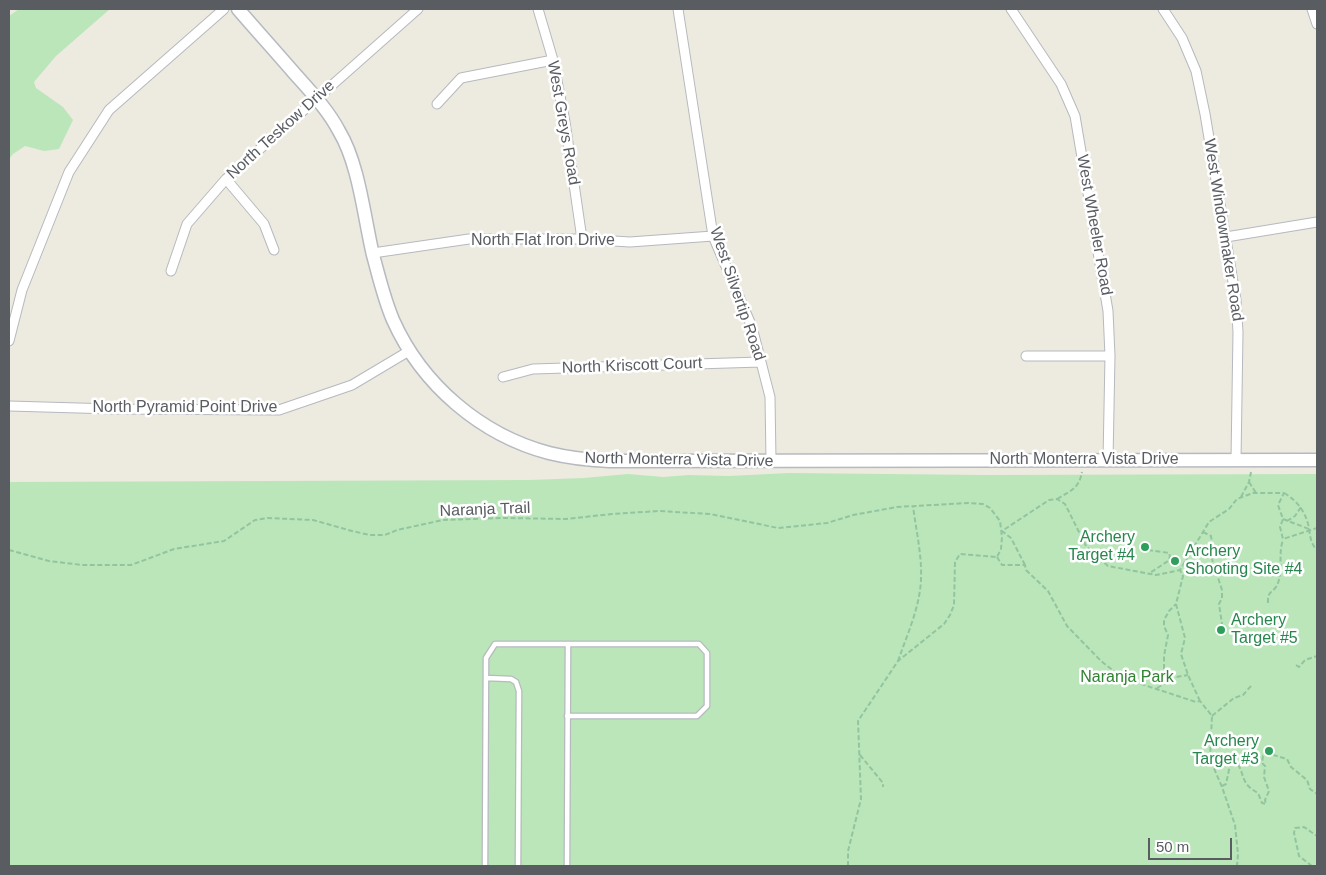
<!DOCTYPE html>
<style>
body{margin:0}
#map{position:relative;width:1326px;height:875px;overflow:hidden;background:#edeae0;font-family:Arial,sans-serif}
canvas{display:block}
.frame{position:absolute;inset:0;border:10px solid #595d62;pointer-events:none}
.scale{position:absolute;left:1148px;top:838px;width:84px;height:22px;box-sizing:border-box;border:2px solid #595d62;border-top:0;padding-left:6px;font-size:15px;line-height:18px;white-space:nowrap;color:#595d62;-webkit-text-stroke:4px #fff;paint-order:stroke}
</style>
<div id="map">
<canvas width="1326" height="875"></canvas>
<div class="frame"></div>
<div class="scale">50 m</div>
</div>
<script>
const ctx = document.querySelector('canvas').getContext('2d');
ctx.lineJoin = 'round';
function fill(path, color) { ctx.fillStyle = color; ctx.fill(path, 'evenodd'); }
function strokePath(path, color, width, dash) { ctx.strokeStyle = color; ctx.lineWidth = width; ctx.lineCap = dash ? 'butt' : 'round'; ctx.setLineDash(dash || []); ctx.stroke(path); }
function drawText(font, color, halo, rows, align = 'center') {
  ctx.font = font + ' Arial,sans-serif'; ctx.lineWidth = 5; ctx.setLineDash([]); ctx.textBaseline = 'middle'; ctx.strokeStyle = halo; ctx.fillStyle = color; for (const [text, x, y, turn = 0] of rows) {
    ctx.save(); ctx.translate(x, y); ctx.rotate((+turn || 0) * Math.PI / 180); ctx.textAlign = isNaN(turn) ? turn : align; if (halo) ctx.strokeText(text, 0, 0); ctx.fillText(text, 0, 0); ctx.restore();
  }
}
const green = new Path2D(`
 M19 9H110L56 56 34 82 36 88 63 107 73 120 59 149 44 151 25 146 13 154 9 159V16Z
 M789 473 984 475 1317 474V866H9V482L530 480 584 478 628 474 663 477 689 475 729 476Z`);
const path = new Path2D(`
 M1249 482 1256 493
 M1284 493C1298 501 1306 513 1309 528 1310 537 1311 544 1317 550
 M1241 497 1249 482 1251 472
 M1057 499C1070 491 1079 489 1082 472
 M1283 519 1309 529
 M1287 521 1295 516 1301 507
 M1203 532 1211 536 1212 542V559L1222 590V598L1219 604 1222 624
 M9 550 49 561 82 565H131L174 549 224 541 255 520 268 518 313 520 352 531 370 535H385L397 530 443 520 503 518 566 519 612 514 659 511 710 514 778 528 827 523 853 515 897 507 968 503 983 504 990 508 1000 521 1002 537 1001 549 997 557
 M1148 550 1169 553 1170 557 1168 561 1150 573
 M997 557 1002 565H1025L1026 570 1048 591 1067 626 1101 661 1115 672 1138 683 1196 702 1200 701 1212 716 1210 759 1222 787 1235 825 1238 854 1237 866
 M1025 565 1011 538 1002 531 1049 500 1057 499 1065 504 1086 546 1108 566 1156 575 1180 570
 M1268 603C1267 589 1275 593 1278 583 1283 569 1278 554 1283 540
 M898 661C907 635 920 607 921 579 922 555 916 530 913 506
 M1296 665 1299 667 1305 660 1317 656
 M1164 684V656L1168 635 1164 626V620L1169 611 1176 604
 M1157 688 1176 677 1188 675
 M1200 701 1188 675 1181 654 1185 638 1176 604 1183 576 1180 570 1209 522 1229 509 1237 499 1253 493H1284L1278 505 1283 519 1280 527 1283 539 1317 528
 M1212 716 1234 698 1243 695 1251 686
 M860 755 883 783V787
 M1222 786 1226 784 1230 765 1232 760H1235C1246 774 1239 783 1258 793L1262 803 1266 804 1265 800 1269 791 1264 777 1265 766 1262 763 1263 756 1270 754 1287 759 1291 767 1307 780 1310 789 1317 794
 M848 866V851L861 799 858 721 898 661 944 624 950 615 954 605 955 562 960 554 997 557
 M1312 866 1299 856 1294 833 1295 828 1304 827 1317 836`);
const lane = new Path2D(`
 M486 678 511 679 516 682 519 691 518 866
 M485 866 486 658 495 644H699L707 653V706L697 716H567
 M567 866 568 644`);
const street = new Path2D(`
 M538 9 553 60 565 122 582 239
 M678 9 713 236 752 327 770 397 771 461
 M1011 9 1061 84 1075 116 1108 311 1110 356 1108 460
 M1163 9 1182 38 1196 71 1205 114 1236 300 1238 332 1236 460
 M1312 9 1317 24
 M437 104 461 78 553 60
 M226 179 264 224 274 250
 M1226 237 1317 222
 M373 253 469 239H582L630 242 713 236
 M171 271 187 224 226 179 418 9
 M9 341 22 290 69 172 109 110 224 9
 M1026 356H1110
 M503 377 533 369 761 362
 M9 406 113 409 279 410 352 385 409 351`);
const secondary = new Path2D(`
 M238 9C257 31 276 52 295 74 311 92 328 110 339 131 359 164 364 217 373 255 379 277 384 299 393 320 422 385 481 435 549 453 569 458 589 460 609 461L1317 460`);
const markers = [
 [1145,547,5,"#2e9e5b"],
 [1175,561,5,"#2e9e5b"],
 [1221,630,5,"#2e9e5b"],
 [1269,751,5,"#2e9e5b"]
];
const streetNames = [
 ["West Greys Road",563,123,80],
 ["North Teskow Drive",281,130,-42],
 ["West Wheeler Road",1094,225,80],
 ["West Windowmaker Road",1223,230,81],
 ["North Flat Iron Drive",543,241],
 ["West Silvertip Road",737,294,71],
 ["North Kriscott Court",632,366,-2],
 ["North Pyramid Point Drive",185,408],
 ["North Monterra Vista Drive",679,460,1],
 ["North Monterra Vista Drive",1084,460],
 ["Naranja Trail",485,510,-2]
];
const leisureNames = [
 ["Archery",1135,538],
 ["Target #4",1135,556],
 ["Archery",1185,552,"left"],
 ["Shooting Site #4",1185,570,"left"],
 ["Archery",1231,621,"left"],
 ["Target #5",1231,639,"left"],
 ["Archery",1259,742],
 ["Target #3",1259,760]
];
const parkNames = [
 ["Naranja Park",1127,678]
];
fill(green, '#bbe6ba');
strokePath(lane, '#b6b9be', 7);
strokePath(street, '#b6b9be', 11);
strokePath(secondary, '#b6bac0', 15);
strokePath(path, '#92c59f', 2, [5, 2.5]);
strokePath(lane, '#fff', 4.5);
strokePath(street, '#fff', 9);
strokePath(secondary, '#fff', 12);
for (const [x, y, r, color] of markers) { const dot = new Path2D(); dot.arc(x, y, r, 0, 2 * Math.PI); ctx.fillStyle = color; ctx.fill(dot); strokePath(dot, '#fff', 2); }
drawText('16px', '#595d62', '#fff', streetNames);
drawText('16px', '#27864d', '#fff', leisureNames, 'right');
drawText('16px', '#2f8331', '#fff', parkNames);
</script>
